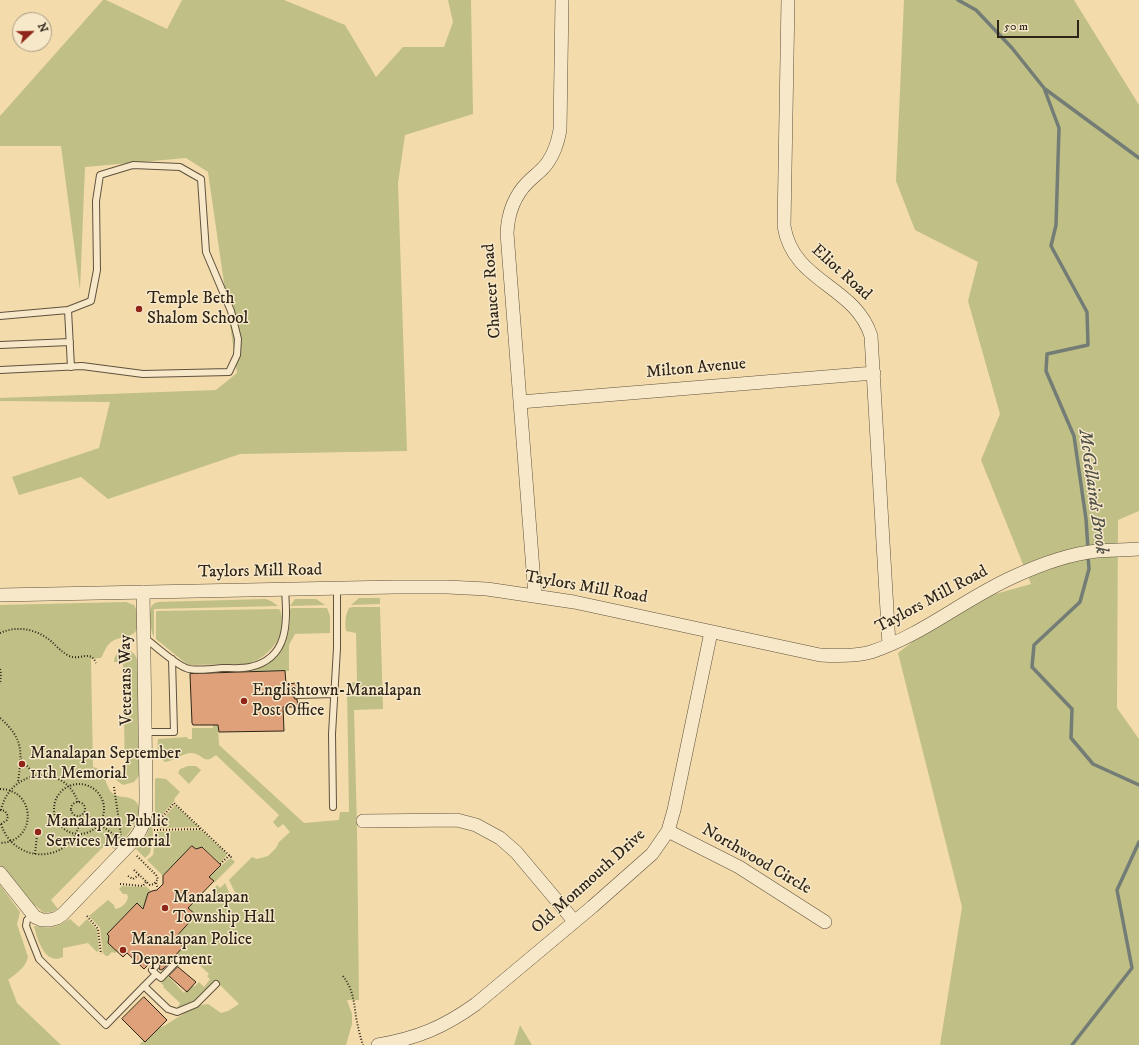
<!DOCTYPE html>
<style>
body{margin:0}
#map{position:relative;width:1139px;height:1045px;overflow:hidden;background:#f3dbac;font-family:"IM FELL DW Pica",serif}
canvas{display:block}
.north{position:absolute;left:12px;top:12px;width:40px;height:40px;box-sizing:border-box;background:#f7e8c9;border:1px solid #a79a82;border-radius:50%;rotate:68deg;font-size:11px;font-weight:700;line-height:16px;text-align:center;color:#2e2518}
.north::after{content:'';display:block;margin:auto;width:14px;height:18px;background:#8f2418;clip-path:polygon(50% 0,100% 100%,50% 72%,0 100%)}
.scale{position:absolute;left:997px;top:20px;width:82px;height:18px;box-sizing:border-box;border:2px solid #2e2518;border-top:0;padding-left:5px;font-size:12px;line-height:14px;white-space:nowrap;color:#2e2518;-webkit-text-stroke:3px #f7e8c9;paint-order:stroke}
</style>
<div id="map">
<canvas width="1139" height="1045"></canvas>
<div class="north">N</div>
<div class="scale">50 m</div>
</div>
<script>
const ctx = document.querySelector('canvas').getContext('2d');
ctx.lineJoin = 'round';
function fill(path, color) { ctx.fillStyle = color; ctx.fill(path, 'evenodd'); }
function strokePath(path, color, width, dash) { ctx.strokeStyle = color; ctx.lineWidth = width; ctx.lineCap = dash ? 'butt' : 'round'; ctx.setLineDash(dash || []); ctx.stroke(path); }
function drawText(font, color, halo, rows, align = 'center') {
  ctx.font = font + ' "IM FELL DW Pica",serif'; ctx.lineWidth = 3; ctx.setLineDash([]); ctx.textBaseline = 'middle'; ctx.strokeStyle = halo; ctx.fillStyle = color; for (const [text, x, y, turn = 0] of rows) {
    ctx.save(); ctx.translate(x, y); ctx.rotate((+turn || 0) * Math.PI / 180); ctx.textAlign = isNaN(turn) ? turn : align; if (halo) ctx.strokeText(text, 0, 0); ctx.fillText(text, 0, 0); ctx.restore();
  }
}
const green = new Path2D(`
 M103 0H106L167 29 182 0H284L345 25 376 77 403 47H444L453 22 448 0H471L473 114 405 135 398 183 407 451 240 454 108 499 81 477 19 495 12 477 99 448 110 402 0 401V398L216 390 237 373 208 172 186 158 85 167 80 290 61 146H0V116Z
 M904 0H1074L1139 105V511L1118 520 1117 708 1139 739V1045H940L962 907 898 653 963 603 1031 584 981 460 1000 414 968 301 978 262 915 230 896 181Z
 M359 598H380V604L351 605Z
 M266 599 271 601 278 606 154 609V637C150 631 149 614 151 608 152 604 155 603 158 602Z
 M295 599H316L325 605 290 606Z
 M126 602 134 605C137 610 137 615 138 621 139 640 122 634 111 642 106 646 104 653 101 658L91 659 93 767C106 770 104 784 112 793 117 798 126 796 132 799 152 809 124 840 116 848L114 849 107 843 51 900 58 909 51 912 44 913 36 906H34L0 867V605Z
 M353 607H380L383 709 354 710 357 828 359 1000H347L352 1014V1024L346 1045H139L155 1029 164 1026 191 1009 201 1005 208 1004 221 1013 228 1011 239 1004 215 980 195 1000 178 1007 180 1003 163 987 164 986 161 983 168 976 184 993 192 984 194 987 199 982 204 987 210 979 207 976 209 974 189 955 184 960 177 953 174 939 196 916 188 908 198 898 203 903 211 901C216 897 217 894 215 888L217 885 220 888 225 883 234 903 239 901 229 880 252 857 257 859 268 856 276 848 279 842 290 832 283 824 278 828 273 822 279 815 216 755C203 766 204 753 190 753 181 754 174 761 165 762L157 755 158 739 187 737 188 739H192V728H213V725H218L219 745 304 823 339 820 340 812H349L347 685 348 683 357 682 356 633 346 631C345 623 345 616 349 608Z
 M292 608H327L330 616V633L295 634 289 645V671L250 672C282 659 291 643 290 609Z
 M278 609 280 610C289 634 271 655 249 664L188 665 156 639V612L157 611Z
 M125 650C133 651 136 654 138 663L139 774 138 777 134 782 123 785 116 780V773H125L123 662H114C114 655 118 652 125 650Z
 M188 766H196L201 770 189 784 178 773 180 769Z
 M157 778 166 779 180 792 174 799 175 800 155 823V779Z
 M175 805 199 827 159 828 157 826Z
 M152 822 153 835 150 853 145 858 136 849 146 837Z
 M201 830 226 853V856L221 862H219L203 847 199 848V852L192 846 163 876 147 860 153 855 156 833 157 832Z
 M229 859H232L235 862 215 882 209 877Z
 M0 885 20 912 17 924 28 957C26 967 17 973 9 979H8L17 1003 61 1045H0Z
 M122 886 144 887 146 886 151 891 147 895V903L142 908 137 903 107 934 113 939 108 940 109 943 117 951 115 953 112 952 108 956H106L103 953 100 928 89 916 108 900 114 905 115 909C121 908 127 904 128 897L127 894H123L119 889Z
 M70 919 79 927 87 919 97 930 99 950 97 952 88 943 63 948V957C45 966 37 939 34 926 37 926 39 927 43 927 55 929 61 924 70 919Z
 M520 1025 532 1045H514Z`);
const stream = new Path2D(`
 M958 0 976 10 1012 48 1044 88 1059 128 1056 225 1051 246 1087 312 1088 345 1047 354 1046 371 1074 436 1086 519 1088 549
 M1045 89 1139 158
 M1088 556 1089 569 1080 602 1034 645 1032 667 1072 709 1071 738 1093 764 1139 785
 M1072 1045 1132 968 1117 890 1139 842`);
const building = new Path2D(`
 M285 671 286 684 297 683V690L293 693V696L295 699H297L298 707H283L284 731 219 732 218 725H193L192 723 190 674Z
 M192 846 196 849 202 847 221 865 209 877 214 881 188 908 196 915 174 939 183 947 163 969 161 970 159 969 160 965 159 963 155 962 153 963 152 961 144 969 127 953 123 957 108 943 109 936 107 934 137 903 143 909 148 893 152 891 157 890 163 884V876Z
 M178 967 196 982 187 992 169 976Z
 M144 997 167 1020 145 1042 122 1019Z`);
const path = new Path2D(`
 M0 633C18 625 37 629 52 642 57 647 62 652 69 656 81 661 90 649 96 663
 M0 669 1 674 0 684
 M0 718C24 739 22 752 18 782
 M21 759 35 775
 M54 809a25 25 0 1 1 50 0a25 25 0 1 1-50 0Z
 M114 787 121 835
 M0 789C36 789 38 842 0 843
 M71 809a7 7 0 1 1 14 0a7 7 0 1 1-14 0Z
 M0 810 5 811 8 816 7 820 1 824
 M1 810C10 769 64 762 78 802
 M84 813 120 839
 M1 824C15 868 78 863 80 816
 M155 826 174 803 232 858
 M35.5 832a2.5 2.5 0 1 1 5 0a2.5 2.5 0 1 1-5 0Z
 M154 830 201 829
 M35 854 37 835
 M220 864 230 855
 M134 870 150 885 154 884 158 879 156 875 136 855
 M128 876 133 879 139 875
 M156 883 158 889
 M120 884 143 886 146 882
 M87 916 98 929 101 954
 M343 976C353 989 354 1002 356 1017 358 1027 360 1036 363 1045`);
const service = new Path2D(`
 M68 310 71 367
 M0 316 68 310 91 301 97 270 96 201 100 175 133 165 180 167 201 179 206 252 231 311 238 339 237 355 229 372 143 374 82 366 0 370
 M0 345 70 342
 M144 637C154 645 175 664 186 668 192 671 214 669 222 668 231 668 241 669 250 667 290 658 287 621 285 589
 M297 695 334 694
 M145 732H174L172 659
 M333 807 332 734 337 648V589
 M32 915 27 920 26 926 39 959 106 1025 144 986 168 1009 177 1012 196 1004 216 984
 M156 974 152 970 156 966
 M144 986 156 974 161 978 179 959`);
const minor = new Path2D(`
 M788 0 784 226C793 283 855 285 871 336L889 645
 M520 402 874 373
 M0 595 395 587H447L487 589 574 602 820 655C835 656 856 656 871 652 923 635 964 599 1013 577 1039 565 1068 554 1097 551 1111 550 1125 550 1139 549
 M535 596 507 233C508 213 514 196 528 182 535 175 543 170 548 162 555 152 558 141 560 130L562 0
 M363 821 457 820 476 825 500 838 516 852 574 921
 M668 831 739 867 825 922
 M0 873 35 917 42 920H50L57 918 63 914 131 843C147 826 146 813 146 791L143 592
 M378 1045C418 1038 444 1027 476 1004L592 907 652 854 668 831 674 810 711 632`);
const markers = [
 [139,309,4,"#8f2418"],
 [244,701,4,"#8f2418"],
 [22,764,4,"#8f2418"],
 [38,832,4,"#8f2418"],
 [165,908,4,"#8f2418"],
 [123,950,4,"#8f2418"]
];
const streetNames = [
 ["Eliot Road",841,273,42],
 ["Chaucer Road",493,291,-94],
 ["Milton Avenue",696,369,-5],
 ["Taylors Mill Road",260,572,-1],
 ["Taylors Mill Road",586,588,10],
 ["Taylors Mill Road",932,600,-28],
 ["Veterans Way",127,680,-91],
 ["Northwood Circle",756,860,30],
 ["Old Monmouth Drive",589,882,-42]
];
const poiNames = [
 ["Temple Beth",147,299],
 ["Shalom School",147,319],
 ["Englishtown-Manalapan",252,691],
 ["Post Office",252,711],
 ["Manalapan September",30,754],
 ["11th Memorial",30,774],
 ["Manalapan Public",46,822],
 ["Services Memorial",46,842],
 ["Manalapan",173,898],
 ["Township Hall",173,918],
 ["Manalapan Police",131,940],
 ["Department",131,960]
];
const waterNames = [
 ["McGellairds Brook",1092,492,82]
];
fill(green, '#bfbf86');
strokePath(stream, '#737d76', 3.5);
fill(building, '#dea179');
strokePath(building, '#2e2518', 1);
strokePath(service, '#5f523d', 8);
strokePath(minor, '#5f523d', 14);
strokePath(path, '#2e2518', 2, [1, 2]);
strokePath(service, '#f7e8c9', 6);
strokePath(minor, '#f7e8c9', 13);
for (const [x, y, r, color] of markers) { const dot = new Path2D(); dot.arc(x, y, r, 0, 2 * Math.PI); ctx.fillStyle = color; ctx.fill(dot); strokePath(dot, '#f7e8c9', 1.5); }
drawText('17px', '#2e2518', '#f7e8c9', streetNames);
drawText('17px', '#2e2518', '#f7e8c9', poiNames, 'left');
drawText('italic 18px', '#505147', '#f7e8c9', waterNames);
</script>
